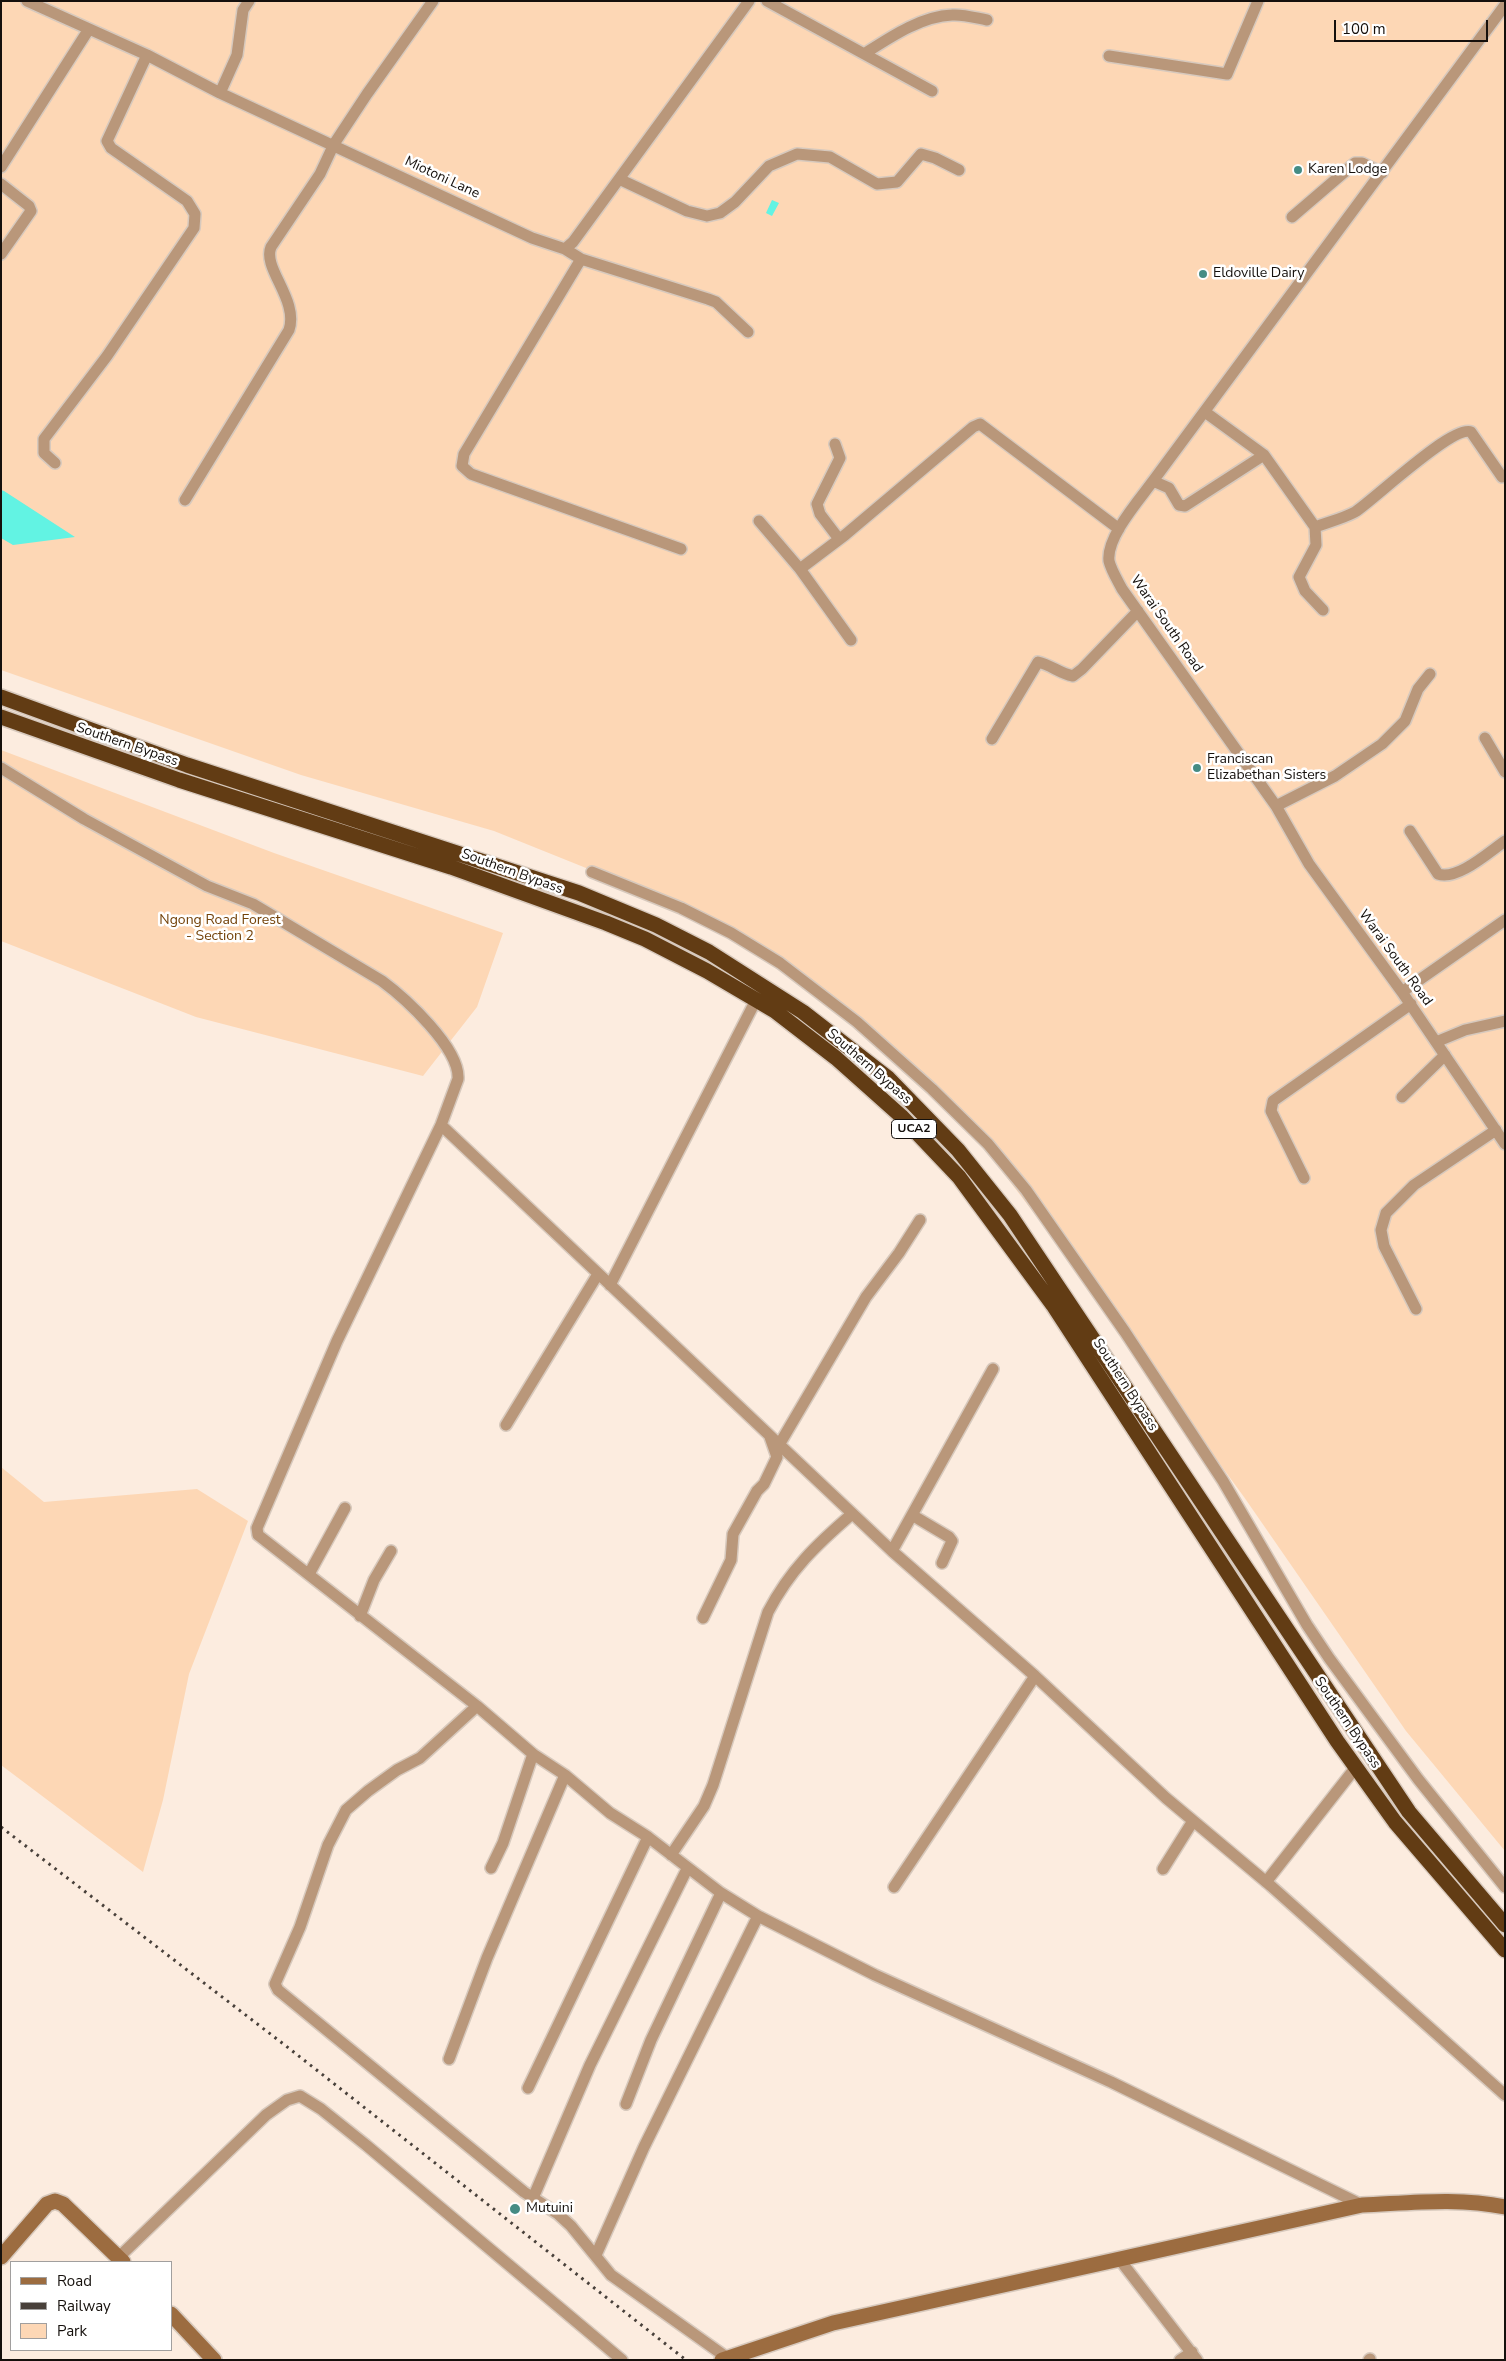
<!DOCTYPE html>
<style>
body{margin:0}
#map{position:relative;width:1506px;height:2361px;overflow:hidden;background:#fcecdf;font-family:"Nunito Sans",sans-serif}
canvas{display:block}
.frame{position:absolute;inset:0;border:2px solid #15100c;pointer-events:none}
.legend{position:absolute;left:10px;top:2261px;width:162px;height:90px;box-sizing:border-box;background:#fff;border:1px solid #a19f9e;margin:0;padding:6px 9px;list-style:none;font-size:15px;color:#15100c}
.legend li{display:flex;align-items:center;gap:10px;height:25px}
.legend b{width:25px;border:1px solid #a19f9e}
.scale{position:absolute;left:1334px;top:20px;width:154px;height:22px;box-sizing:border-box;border:2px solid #15100c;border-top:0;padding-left:6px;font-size:15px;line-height:18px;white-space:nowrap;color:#15100c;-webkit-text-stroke:4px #fff;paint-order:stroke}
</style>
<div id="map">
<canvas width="1506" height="2361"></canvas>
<div class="frame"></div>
<ul class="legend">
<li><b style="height:6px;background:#9c6c40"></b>Road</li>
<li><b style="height:6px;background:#48403a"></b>Railway</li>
<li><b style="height:14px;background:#fdd7b5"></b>Park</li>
</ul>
<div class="scale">100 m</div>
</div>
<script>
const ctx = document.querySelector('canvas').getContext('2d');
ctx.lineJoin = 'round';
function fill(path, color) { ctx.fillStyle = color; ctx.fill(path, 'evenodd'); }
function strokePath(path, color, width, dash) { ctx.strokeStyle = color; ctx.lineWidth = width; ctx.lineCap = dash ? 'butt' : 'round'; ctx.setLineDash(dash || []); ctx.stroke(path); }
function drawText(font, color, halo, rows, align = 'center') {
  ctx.font = font + ' "Nunito Sans",sans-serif'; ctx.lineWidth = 5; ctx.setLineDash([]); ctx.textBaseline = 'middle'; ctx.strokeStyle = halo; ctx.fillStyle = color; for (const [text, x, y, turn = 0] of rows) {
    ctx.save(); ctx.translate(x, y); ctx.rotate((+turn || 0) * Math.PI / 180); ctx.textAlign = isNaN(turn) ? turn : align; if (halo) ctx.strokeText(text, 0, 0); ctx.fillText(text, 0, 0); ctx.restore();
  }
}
const green = new Path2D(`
 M1 1H1505V1851L1406 1731 1244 1497 1097 1296 957 1112 862 1019 750 943 596 872 494 831 301 775 1 670Z
 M1 750 274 853 503 933 477 1007 423 1076 196 1017 1 941Z
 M1 1467 44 1502 197 1489 248 1521 189 1674 163 1800 143 1872 1 1765Z`);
const water = new Path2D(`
 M772 200 779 203 772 216 766 213Z
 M1 490 4 491 75 537 13 545 1 538Z`);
const street = new Path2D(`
 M27 1 147 55 220 93 532 238 565 249 573 242 749 1
 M767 1 932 91
 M1505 5 1153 481C1140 499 1106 537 1109 561 1111 570 1118 581 1122 589L1276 806 1309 864 1402 992 1505 1144
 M864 54C889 38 921 16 952 15 963 14 976 18 987 20
 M1109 56 1227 74 1258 1
 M220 93 237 55 243 10 249 1
 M1 167 89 29
 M619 179 687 211 707 216 720 213 735 202 769 166 797 154 830 157 877 184 897 182 921 154 935 158 959 170
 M1 184 29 206 31 211 1 254
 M1292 217 1355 163H1362L1382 173
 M565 249 581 259 708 299 716 302 748 332
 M581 259 464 454 462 466 471 474 681 549
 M1205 412 1264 455 1315 527 1316 545 1299 577 1305 591 1323 610
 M835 444 840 458 817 504 820 514 839 539
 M55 463 44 453V439L107 356 194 228 195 214 187 201 111 148 107 141 147 55
 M1153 481 1169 488 1179 505 1185 506 1264 455
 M185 500 289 330C299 300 262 268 271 247L320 174 334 144 367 94 433 1
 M759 521 800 569 851 640
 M1315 527C1328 522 1342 519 1355 512 1375 499 1453 424 1471 432L1502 477
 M800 569 845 535 973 427 980 424 1119 529
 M1485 738 1505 772
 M992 739 1038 662C1051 665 1059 673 1073 676L1082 669 1138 611
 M1 768 84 819 207 886 253 904 382 981C405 998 460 1048 458 1079L441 1125 337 1341 257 1528 258 1535 477 1706 533 1754 565 1775 610 1813 648 1837 721 1893 758 1916 875 1975 1111 2082 1362 2205
 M1276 806 1335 776 1382 744 1405 721 1418 689 1430 674
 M1410 831 1438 874C1457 881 1489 852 1505 841
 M592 872 681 908 731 933 780 963 857 1022 932 1089 988 1144 1026 1190 1125 1332 1223 1481 1307 1625 1329 1658 1418 1779 1505 1887
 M1402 992 1505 920
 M1436 1042 1465 1030 1505 1021
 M1402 1097 1445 1055
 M441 1125 892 1551 1035 1676 1166 1798 1271 1886 1505 2095
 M1304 1178 1271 1111 1273 1101 1411 1004
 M610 1285 756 1000
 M1416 1309 1384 1246 1381 1230 1386 1213 1414 1185 1496 1130
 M506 1425 598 1274
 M779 1445 866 1297 899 1253 920 1220
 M912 1515 949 1537 952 1541 942 1563
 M892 1551 993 1369
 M309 1574 345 1508
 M360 1616 374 1580 391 1551
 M703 1618 731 1560 733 1534 757 1491 764 1484 777 1457 770 1437
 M477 1706 420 1758 397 1770 368 1791 346 1810 328 1845 300 1927 275 1984 278 1990 524 2192 558 2214 571 2226 611 2275 726 2357
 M671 1855 704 1806 713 1785 768 1612C790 1570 816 1545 852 1514
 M491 1868 503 1843 533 1754
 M1163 1869 1193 1821
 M1266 1882 1356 1767
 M894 1887 1035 1676
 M449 2059 487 1958 565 1775
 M528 2088 648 1837
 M626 2104 651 2040 721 1893
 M533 2198 590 2065 687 1869
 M596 2255 644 2147 758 1916
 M118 2258 266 2115 287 2100 300 2096 321 2109 366 2145 622 2360
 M1120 2260 1197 2360
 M1180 2360 1192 2352
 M1369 2360 1370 2359`);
const secondary = new Path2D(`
 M1 2257 47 2204 55 2201 63 2204 123 2262
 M171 2314 214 2360
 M722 2360 833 2323 1362 2205C1409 2203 1458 2197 1505 2207`);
const highway = new Path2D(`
 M1 697 187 765 579 893 656 925 709 952 803 1012 888 1078 958 1150 1010 1215 1409 1812 1505 1925
 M1 717 179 780 451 867 606 923 645 939 707 971 775 1011 836 1058 901 1116 959 1177 1053 1305 1337 1741 1395 1822 1505 1950`);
const rail = new Path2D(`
 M1 1827 286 2046 686 2360`);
const markers = [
 [1298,170,5,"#468c84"],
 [1203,274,5,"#468c84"],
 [1197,768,5,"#468c84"],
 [515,2209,6,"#468c84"]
];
const shields = [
 [914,1129,45]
];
const shieldNames = [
 ["UCA2",914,1129]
];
const poiNames = [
 ["Karen Lodge",1308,170],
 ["Eldoville Dairy",1213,274],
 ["Franciscan",1207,760],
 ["Elizabethan Sisters",1207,776],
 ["Mutuini",526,2209]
];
const streetNames = [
 ["Miotoni Lane",442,178,25],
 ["Warai South Road",1166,624,55],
 ["Southern Bypass",127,745,19],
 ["Southern Bypass",512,872,20],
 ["Warai South Road",1395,958,54],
 ["Southern Bypass",869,1067,41],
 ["Southern Bypass",1125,1385,57],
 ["Southern Bypass",1347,1723,56]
];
const parkNames = [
 ["Ngong Road Forest",220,921],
 ["- Section 2",220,937]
];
fill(green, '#fdd7b5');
fill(water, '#62f3e3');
strokePath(street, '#d7c9bd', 14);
strokePath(secondary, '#d7c9bd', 18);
strokePath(highway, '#d7c9bd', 18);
strokePath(street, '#b9977a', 11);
strokePath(secondary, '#9c6c40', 15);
strokePath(highway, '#623c14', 15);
strokePath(rail, '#48403a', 3, [2.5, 5]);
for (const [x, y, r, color] of markers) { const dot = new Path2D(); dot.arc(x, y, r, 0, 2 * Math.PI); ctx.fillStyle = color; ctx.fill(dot); strokePath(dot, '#fff', 2); }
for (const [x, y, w] of shields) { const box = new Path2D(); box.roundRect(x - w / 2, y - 9.5, w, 19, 4); ctx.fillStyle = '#fff'; ctx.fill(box); strokePath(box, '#15100c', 1); }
drawText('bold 12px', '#15100c', null, shieldNames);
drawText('14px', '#15100c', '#fff', poiNames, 'left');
drawText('14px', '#15100c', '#fff', streetNames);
drawText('14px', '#734209', '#fff', parkNames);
</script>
